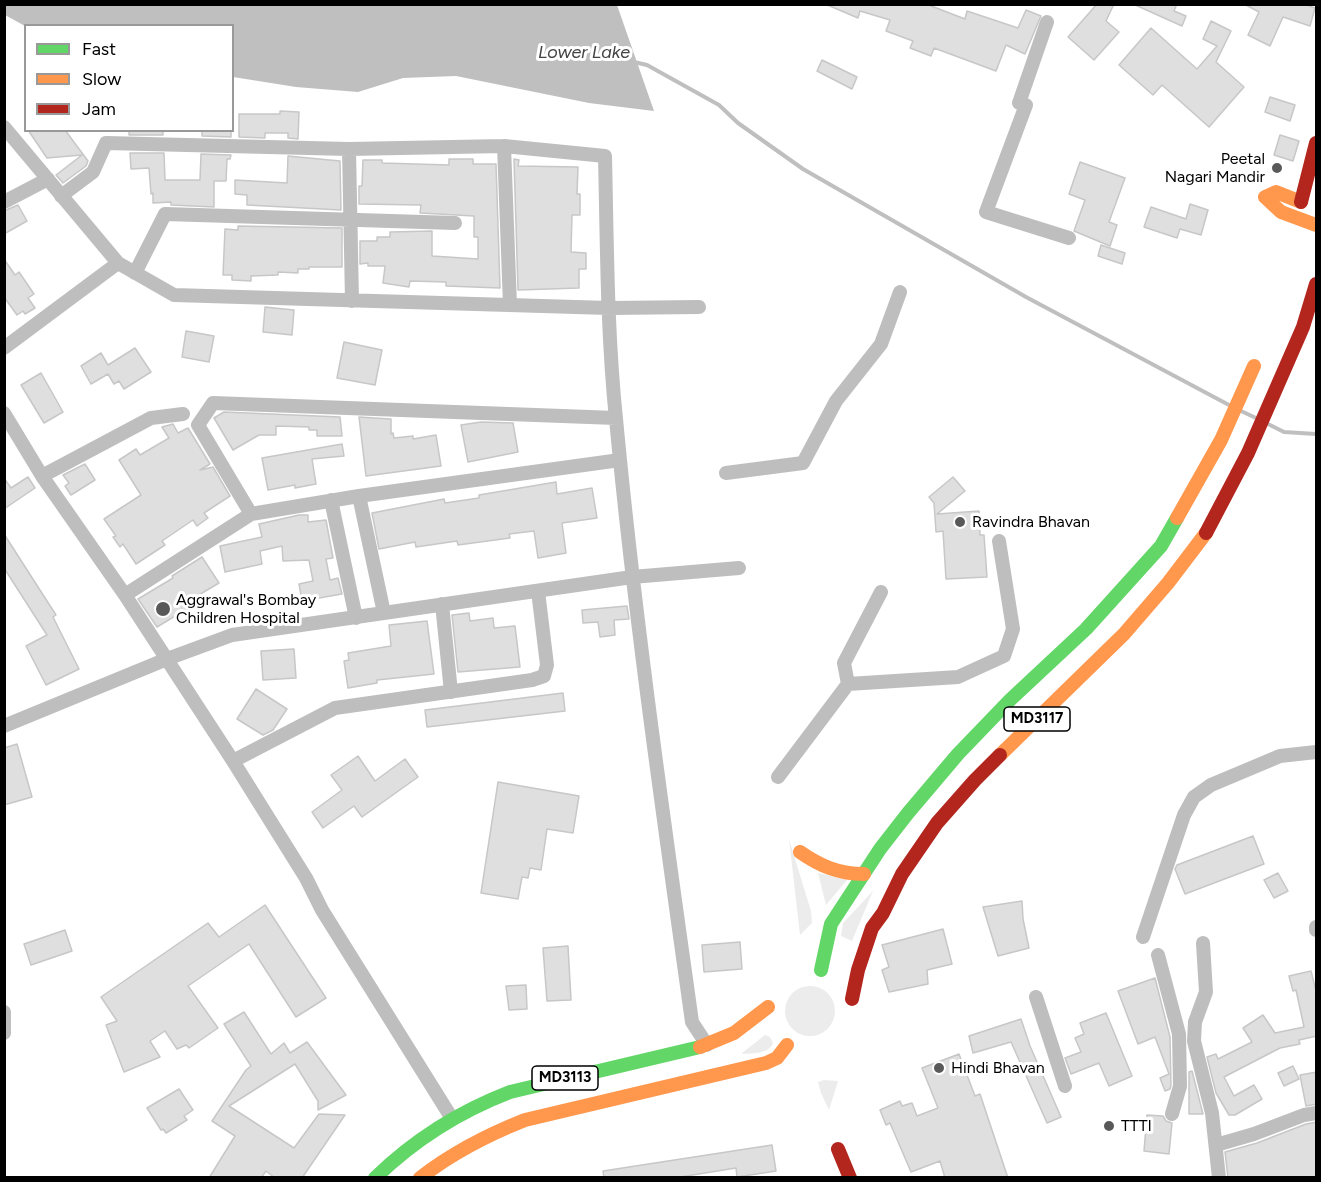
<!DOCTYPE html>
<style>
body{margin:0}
#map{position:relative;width:1321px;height:1182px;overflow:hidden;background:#fff;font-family:Figtree,sans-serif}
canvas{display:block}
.frame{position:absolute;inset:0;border:6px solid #000;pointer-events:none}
.legend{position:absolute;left:24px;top:24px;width:210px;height:108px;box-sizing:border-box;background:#fff;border:2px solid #999;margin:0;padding:8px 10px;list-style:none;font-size:18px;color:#000}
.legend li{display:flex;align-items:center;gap:12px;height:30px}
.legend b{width:30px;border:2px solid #999}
</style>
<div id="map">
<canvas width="1321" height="1182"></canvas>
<div class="frame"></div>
<ul class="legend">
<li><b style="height:8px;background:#63d668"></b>Fast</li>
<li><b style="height:8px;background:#ff974d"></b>Slow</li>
<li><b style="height:8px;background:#b3261e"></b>Jam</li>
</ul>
</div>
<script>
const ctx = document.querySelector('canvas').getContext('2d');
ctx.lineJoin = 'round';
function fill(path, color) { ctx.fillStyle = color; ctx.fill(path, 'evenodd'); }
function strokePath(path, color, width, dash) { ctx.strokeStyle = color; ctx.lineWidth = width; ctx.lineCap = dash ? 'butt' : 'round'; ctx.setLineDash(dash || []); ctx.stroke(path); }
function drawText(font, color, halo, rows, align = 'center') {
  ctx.font = font + ' Figtree,sans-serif'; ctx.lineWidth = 6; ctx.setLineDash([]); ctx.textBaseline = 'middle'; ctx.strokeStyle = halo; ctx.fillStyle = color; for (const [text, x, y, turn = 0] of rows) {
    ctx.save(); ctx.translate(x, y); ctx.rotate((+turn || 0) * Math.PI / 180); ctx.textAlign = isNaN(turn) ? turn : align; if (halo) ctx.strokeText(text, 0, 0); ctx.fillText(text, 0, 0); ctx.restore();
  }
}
const green = new Path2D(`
 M789 839 811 911 812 923 800 935Z
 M818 873 847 880 826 905Z
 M873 891 852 941 841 936 843 923Z
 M785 1011a25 25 0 1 1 50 0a25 25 0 1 1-50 0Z
 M765 1035 770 1037 773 1043C769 1054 753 1053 743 1054L742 1053Z
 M824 1080 838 1081 829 1110 821 1093 818 1082Z`);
const water = new Path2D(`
 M5 4 617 5 654 111 589 103 456 76 403 78 358 92 296 87 233 77 232 26H25L5 15Z`);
const stream = new Path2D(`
 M634 62 647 65 719 105 738 123 803 169 1026 297 1229 405
 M1241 411 1256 418
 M1268 424 1284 432 1316 434`);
const building = new Path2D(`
 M825 4H926L965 19 967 11 1018 28 1026 10 1041 16 1025 54 1006 45 996 71 934 48 931 56 910 48 913 41 886 31 890 20 860 11 858 18Z
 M1097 4H1114L1106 21 1119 32 1094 60 1068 37Z
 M1133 4H1177L1174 11 1186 16 1182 26Z
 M1244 4H1303L1315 8 1310 26 1283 17 1270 46 1248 35 1259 12Z
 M1211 21 1231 31 1216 62 1244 87 1209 127 1162 85 1153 95 1119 65 1151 28 1197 69 1217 46 1203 39Z
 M822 60 857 77 852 89 817 71Z
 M1270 97 1295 105 1290 121 1265 112Z
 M280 111 299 112 298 139 288 138V133H265V138L239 137V114H280Z
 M28 130H65L88 161 86 166 63 183 56 175 82 155 47 158Z
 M129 130H163V135H129Z
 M202 130H231V137L202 136Z
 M1280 135 1299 141 1293 161 1274 155Z
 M130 153H164L165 180H200L201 154 231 155 230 159H227L226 181H214V207L171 205V202L153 203V193L151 194 149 168 131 169Z
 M288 156 340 161 341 210 247 205V195L235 194V180L287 183Z
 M449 159H473V164H496L500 288 446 286V282L410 281 409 287 383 283 385 266H368V263L360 264V241H377V237H390V232L432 231V256L478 259V237H474V216L420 213 421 205 359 204V186H362L363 160H382V163L449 165Z
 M514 159 519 160 518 166 578 167 577 194H580V215H572L571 252 586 253V269H579V288L518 290Z
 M1080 162 1125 178 1109 222 1117 225 1110 246 1074 231 1085 200 1069 194Z
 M1190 204 1208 210 1201 235 1180 229 1177 238 1144 227 1151 207 1186 219Z
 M18 205 27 221 4 234V211Z
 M238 226 342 228V267H309V269H298V273L278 272V275L251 276V281L232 280V275H223L225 229 238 230Z
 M1101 245 1125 253 1122 264 1098 256Z
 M4 259 15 275 19 272 34 294 28 298 35 308 25 314 23 311 17 315 4 297Z
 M265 307 294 310 292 335 263 332Z
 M186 331 214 336 209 362 182 357Z
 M344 342 382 350 375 385 337 378Z
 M135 348 151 372 124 389 119 381 114 384 108 374 91 384 81 366 101 353 108 365Z
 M41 373 63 412 44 423 21 385Z
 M224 412 340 417 342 436H317V430H309V427L276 426V435H259L233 450 214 418Z
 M359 417 391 419V434L393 433 394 438 413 436V439L436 435 441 466 366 476Z
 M481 422 513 423 518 452 468 462 461 425Z
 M173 424 178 433 188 428 210 464 200 470 213 467 230 496 204 513 208 518 197 526 193 520 162 541 165 545 136 564 123 544 120 547 113 537 116 536 104 519 141 495 119 460 136 449 140 455 169 438 162 427Z
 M342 444 344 456 312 459 316 484 295 488V485L268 490 262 458Z
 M85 464 95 480 71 495 65 486 69 483 63 475Z
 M28 477 35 488 4 509V478L11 488Z
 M953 477 965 491 937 514 979 511 980 535H984L987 577 946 579 943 531 936 532 934 503 929 497Z
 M556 482 557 494 592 488 597 518 562 523 566 553 538 558 534 531 509 534 510 538 458 545 457 541 416 547 415 542 379 549 372 513 444 499 445 503 479 498V495Z
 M299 515H308V522L326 520 333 558 326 559 330 580 338 578 342 594 302 601 299 584 313 581 309 560 283 561 282 546 260 551 262 564 225 572 220 546 262 537 259 524Z
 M4 534 56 615 53 617 79 669 46 685 26 646 47 635 4 568Z
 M202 557 219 583 187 602 190 607 157 627 138 599 173 578 172 576Z
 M627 606 629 619 614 620 615 635 600 637 598 622 583 623 582 610Z
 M469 613 470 621 493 618 494 628 515 626 520 667 458 672 452 615Z
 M427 621 434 674 377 680V683L348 688 344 661 349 660 348 653 391 646 389 625Z
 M294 649 296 678 263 680 261 651Z
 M256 689 287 709 273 730 263 735 237 719Z
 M563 693 565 711 427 727 425 710Z
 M17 744 32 797 4 805V748Z
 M358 756 375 781 405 759 418 777 362 817 354 806 323 828 312 812 342 790 331 775Z
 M498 782 579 796 573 833 547 829 541 870 530 868 528 878 522 877 518 899 481 893Z
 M1253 836 1264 864 1185 894 1175 869 1177 865Z
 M1278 873 1288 891 1274 898 1264 880Z
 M1022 901 1023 919 1029 948 998 956 983 907Z
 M265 905 326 998 296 1017 249 944 188 986 218 1028 189 1048 186 1045 177 1049 165 1031 150 1041 160 1057 124 1072 106 1025 117 1021 101 997 208 923 219 937Z
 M943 929 952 964 927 970 928 984 889 992 882 970 889 967 882 945Z
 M65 930 72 951 31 965 24 944Z
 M740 942 742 969 704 972 702 945Z
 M568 946 571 1000 547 1001 543 948Z
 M1311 971 1317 995V1036L1299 1040 1300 1044 1280 1048 1224 1077 1234 1096 1254 1085 1262 1099 1235 1115H1229L1216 1093 1207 1057 1216 1054 1218 1059 1252 1042 1243 1028 1263 1015 1275 1033 1304 1027 1296 990 1293 991 1289 976Z
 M1155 978 1170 1037 1171 1085 1170 1089 1165 1091 1160 1078 1169 1074 1155 1037 1138 1044 1118 991Z
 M526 985 527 1009 509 1010 506 986Z
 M244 1012 271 1054 284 1043 290 1053 307 1042 346 1095 318 1110V1101L295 1064 229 1106 294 1148 319 1114 345 1115 302 1178H275L266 1171 261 1178H209L235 1136 212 1121 246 1070 251 1066 224 1024Z
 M1106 1013 1132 1076 1109 1086 1099 1063 1071 1074 1065 1058 1081 1052 1075 1038 1084 1034 1080 1023Z
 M1021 1019 1030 1046 1061 1117 1047 1123 1011 1042 973 1053 969 1036Z
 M959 1054 975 1096 980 1094 1008 1178H945L940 1161 911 1172 890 1123 886 1125 880 1110 900 1101 902 1106 912 1103 917 1116 938 1108 922 1068Z
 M1293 1066 1299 1079 1284 1086 1278 1073Z
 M1192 1071 1203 1114H1189V1072Z
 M1317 1072V1104L1306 1106 1300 1075Z
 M179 1089 193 1110 184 1116 187 1120 166 1133 163 1129 161 1130 147 1108Z
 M1147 1115 1163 1116 1166 1121 1172 1123 1169 1154 1144 1151Z
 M1317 1122V1178H1228L1225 1152 1257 1143 1306 1124Z
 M772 1145 776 1171 737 1177 736 1168 674 1178H604L603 1171Z`);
const street = new Path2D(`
 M1019 103 1047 22
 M1026 105 986 212 1069 238
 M4 127 118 263 174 295 609 308 699 307
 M504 146 510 305
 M349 149 352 301
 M61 196 93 172 106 143 349 149 504 146 605 156C607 244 607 332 616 419 635 621 664 821 692 1022L707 1045
 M4 202 48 179
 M135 273 165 214 455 223
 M4 348 118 263
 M4 413 42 476 125 595 233 761 306 878 322 910 451 1117
 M726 473 803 463 836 401 881 344 900 292
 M42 476 151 418 183 414
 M359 496 384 613
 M331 500 356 618
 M251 514 198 425 213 403 616 418
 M125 595 251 514 359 496 620 460
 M442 604 451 692
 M848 684 958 677 1004 656 1013 629 999 541
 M4 726 167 659 232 635 632 577 739 568
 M233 761 335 708 532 680 544 676 547 665 538 591
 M778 777 848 684 844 663 881 592
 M1316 927V930
 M1143 937 1184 815 1194 797 1211 785 1280 756 1316 752
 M1203 943 1206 992 1195 1022 1194 1041 1212 1113 1219 1178
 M1158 955 1179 1034 1180 1086 1172 1114
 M1036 997 1065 1086
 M4 1012V1033
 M1216 1145 1254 1134 1304 1115 1316 1113`);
const fast = new Path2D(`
 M821 970 831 924 880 849 908 813 958 754 1010 700 1086 629 1161 546 1177 518
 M375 1178C415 1139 458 1112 510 1092L700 1047`);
const slow = new Path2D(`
 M1301 202 1276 192 1265 197 1281 212 1316 225
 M1177 518 1221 440 1254 366
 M1000 755 1124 634 1168 583 1206 533
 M800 852C820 866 839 874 864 874
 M700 1047 734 1033 768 1007
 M420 1178C452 1153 487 1135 525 1120L766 1063 777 1058 787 1045`);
const jam = new Path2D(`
 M1301 202 1316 143
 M1206 533 1248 453 1303 327 1316 284
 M852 999 858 970 872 928 883 913 902 874 937 823 975 780 1000 755
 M838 1149 850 1178`);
const markers = [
 [1277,168,6,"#595959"],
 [960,522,6,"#595959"],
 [163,609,8,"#595959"],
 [939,1068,6,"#595959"],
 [1109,1126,6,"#595959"]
];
const shields = [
 [1037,719,66],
 [565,1078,66]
];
const shieldNames = [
 ["MD3117",1037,719],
 ["MD3113",565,1078]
];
const poiNames = [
 ["Peetal",1265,159,"right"],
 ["Nagari Mandir",1265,177,"right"],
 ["Ravindra Bhavan",972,522],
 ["Aggrawal's Bombay",176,600],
 ["Children Hospital",176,618],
 ["Hindi Bhavan",951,1068],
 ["TTTI",1121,1126]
];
const waterNames = [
 ["Lower Lake",584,53]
];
fill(green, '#ececec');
fill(water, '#bfbfbf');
strokePath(stream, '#bfbfbf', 4);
fill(building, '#dfdfdf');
strokePath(building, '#c7c7c7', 1.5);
strokePath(street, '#bebebe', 14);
strokePath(fast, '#63d668', 14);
strokePath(slow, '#ff974d', 14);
strokePath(jam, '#b3261e', 14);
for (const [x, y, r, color] of markers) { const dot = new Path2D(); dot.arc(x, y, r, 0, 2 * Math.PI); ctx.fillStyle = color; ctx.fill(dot); strokePath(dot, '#fff', 2); }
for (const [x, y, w] of shields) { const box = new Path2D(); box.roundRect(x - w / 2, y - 12, w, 24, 4.5); ctx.fillStyle = '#fff'; ctx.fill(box); strokePath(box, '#000', 1.5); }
drawText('bold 15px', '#000', null, shieldNames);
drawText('16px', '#000', '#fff', poiNames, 'left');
drawText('italic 18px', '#444', '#fff', waterNames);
</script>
